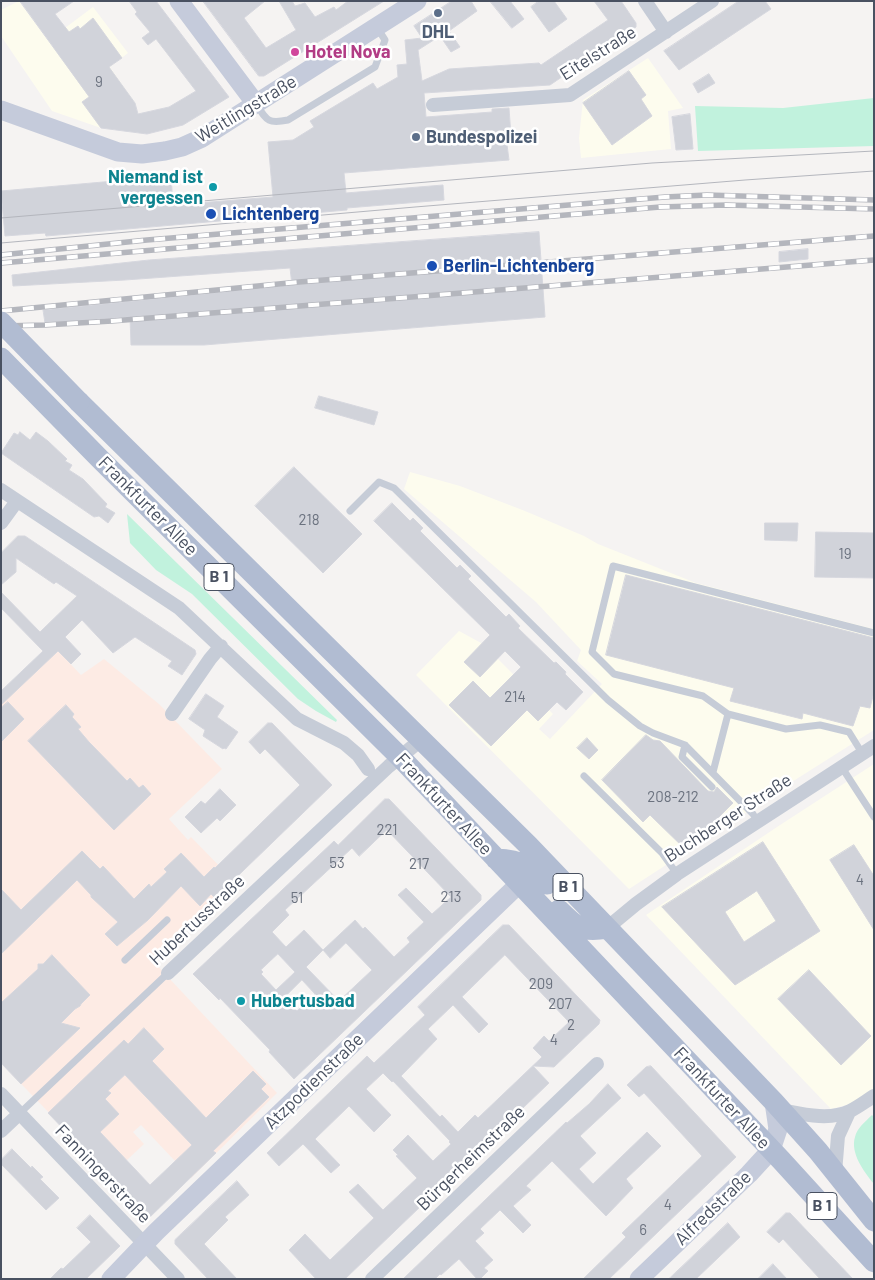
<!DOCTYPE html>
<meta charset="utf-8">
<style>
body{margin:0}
#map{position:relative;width:875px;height:1280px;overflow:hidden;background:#f5f3f2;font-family:Barlow,sans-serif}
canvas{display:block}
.frame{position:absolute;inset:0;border:2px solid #495161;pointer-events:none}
</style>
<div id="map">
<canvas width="875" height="1280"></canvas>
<div class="frame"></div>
</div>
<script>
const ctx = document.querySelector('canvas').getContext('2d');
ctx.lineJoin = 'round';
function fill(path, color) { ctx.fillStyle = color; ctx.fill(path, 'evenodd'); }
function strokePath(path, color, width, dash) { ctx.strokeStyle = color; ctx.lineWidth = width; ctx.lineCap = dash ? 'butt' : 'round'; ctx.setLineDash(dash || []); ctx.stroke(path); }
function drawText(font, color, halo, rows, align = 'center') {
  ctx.font = font + ' Barlow,sans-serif'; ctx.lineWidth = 5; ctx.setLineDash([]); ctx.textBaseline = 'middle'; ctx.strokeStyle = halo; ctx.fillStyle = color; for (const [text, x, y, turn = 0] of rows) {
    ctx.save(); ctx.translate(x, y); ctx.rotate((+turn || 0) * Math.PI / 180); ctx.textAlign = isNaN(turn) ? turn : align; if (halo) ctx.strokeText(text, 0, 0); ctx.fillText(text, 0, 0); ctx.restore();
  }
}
const commercial = new Path2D(`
 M19 1 53 47 65 28 93 7 128 53 110 67 135 103 143 133 101 128 52 111 1 36V10Z
 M648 58 683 108 668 111 671 149 581 158 579 138 583 100Z
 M410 472 460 486 525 511 584 536 598 544 696 583 874 629V730L757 804 743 815 629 889 416 675 459 631 483 644 553 714 539 729 550 739 602 684 577 661 581 650 536 602 404 489Z
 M874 764V1090L854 1103 831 1109 646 915 777 827Z`);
const medical = new Path2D(`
 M58 651 81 675 104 659 159 704 222 769 169 819 188 840 191 837 233 880 151 959 277 1093 191 1178 141 1125 133 1132 144 1144 110 1176 1 1063V697Z`);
const green = new Path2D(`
 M874 98V146L698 151 695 106 783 108Z
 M127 514 337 720 336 722 316 711 298 699 192 594 156 570 130 543Z
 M872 1115 874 1117V1184C864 1172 850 1153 855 1137 857 1128 865 1122 872 1115Z`);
const building = new Path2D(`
 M20 1H74L55 14 69 32 78 26 80 29 93 18 122 58 109 67 135 103 138 114 169 107 196 91 156 39 148 45 142 38 150 32 135 14 137 12 129 1H156L229 97 183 125 147 134 101 128 82 102 89 97Z
 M203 1H265L244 18 266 48 296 30 279 1H292L295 6 305 3 315 17 334 7 336 10 348 1H384L264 76H259Z
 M452 1H471L477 11 449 31 460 47 451 52 440 36 418 50 422 81 449 69 539 63 541 65 608 20 594 1H621L636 23V27L550 85 424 93 426 117 492 112V109L509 108 511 136 506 137 509 160 344 173 346 193 443 185 444 200 347 208V210L46 236 45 233 5 236 1 191 171 176 173 205 273 197 268 142 293 140 314 127 310 121 373 83 377 89 398 77 397 65 407 64 405 40 422 38 414 26Z
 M490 1H510L524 19 512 28Z
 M539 1H554L567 19 549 32 531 7Z
 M739 1H765L771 9 679 70 664 51Z
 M629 71 646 95 641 99 652 116 612 145 583 103Z
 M709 74 715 83 698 93 693 84Z
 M690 114 693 149 676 150 672 117Z
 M539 232 545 317 204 345H131L130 317 45 323 43 310 292 285 290 268 125 280 13 286 12 275 149 260Z
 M808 249V259L779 262V252Z
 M319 396 378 412 374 425 315 408Z
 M20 432 30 440 36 432 48 441 67 459 65 461 72 465 69 470 83 479 107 504 105 507 115 513 108 523 99 516 94 517 1 453 14 433 18 435Z
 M294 467 362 534 323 573 255 506Z
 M392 503 410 521 413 518 423 528 420 531 457 568 460 565 471 576 468 579 506 617 509 614 520 626 518 628 554 663 556 662 566 672 565 674 583 692 566 710 557 702 538 721 527 710 491 746 449 705 473 681 490 698 521 667 505 651 480 677 464 662 490 635 374 521Z
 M765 523H798L797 541 765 540Z
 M816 532 874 533V578L815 577Z
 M18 536H25L195 650 196 654 182 675 168 666 172 661 135 637 113 653 82 620 65 637 81 654 71 664 58 651 1 705V691L43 651 1 608V592L40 632 77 596 56 582 54 584 16 558V572L1 585V553Z
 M626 575 874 638V692L870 708 860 706 853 726 803 713 802 719 730 701 734 688 606 655Z
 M206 694 224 706 217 717 238 732 226 749 224 748 223 749 203 736 205 730 189 719Z
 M8 702 24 719 1 742V708Z
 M66 705 74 714 72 717 81 727 78 729 89 742 127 781 130 778 139 788 143 785 151 794 114 830 28 741Z
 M268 723H272L332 785 215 898 211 894 200 906 181 886 148 920 117 946 105 934 118 922 91 897V895L77 880 1 954V889L21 910 82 851 100 869 103 866 134 899 149 884 151 887 167 872 164 869 181 853 204 877 214 867 215 868 300 785 265 749 260 754 249 742Z
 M646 735 653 740 660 741 708 791 714 792 717 787 733 803 686 850 650 815 643 822 602 780Z
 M587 738 598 750 589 759 577 748Z
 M220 789 236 805 220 821 217 818 201 833 185 817 201 801 205 804Z
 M385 799H389L481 895V900L294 1079 269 1052 270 1050 220 998 219 1000 193 974 334 841 338 845ZM387 830 451 897 432 914 406 888 398 895 424 922 407 938 410 942 394 957 365 927 363 929 355 920 323 950 304 930 286 947 272 932 289 915 285 910 352 848 359 856ZM346 943 372 970 339 1001 306 967 323 950 330 958ZM278 954 295 972 276 990 261 974 263 972 261 970ZM302 980 315 994 297 1011 284 998Z
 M763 842 820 931 735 985 662 907ZM757 891 776 921 744 942 725 912Z
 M854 845 874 876V930L830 860Z
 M503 925H509L600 1020 599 1024 554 1067 533 1066 549 1083 345 1279H316L289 1250 305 1234 330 1260 374 1218 349 1192 358 1184 383 1210 417 1178 396 1156 398 1155 393 1150 408 1135 433 1161 451 1144 449 1142 450 1141 393 1081 392 1082 383 1073 366 1089 391 1115 374 1132 349 1106 315 1139 340 1165 331 1173 303 1144 279 1166 267 1153 367 1056 374 1063 425 1015 418 1007ZM505 955 569 1022 549 1041 544 1036 533 1048 542 1057 478 1118 475 1115 458 1132 442 1115 440 1117 401 1076 437 1039 428 1029 453 1005 479 1033 488 1024 462 997Z
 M52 955 90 995 81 1004 80 1006 75 1009 61 1023 80 1028 21 1084 1 1063V1003L38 969V964H43Z
 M809 970 871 1036 841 1065 778 999Z
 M144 1028 164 1049 152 1061 206 1118 253 1071 266 1084 261 1089 269 1097 213 1151 216 1153 149 1218 48 1113 124 1040 128 1044ZM125 1075 192 1145 150 1185 100 1132 119 1114 105 1099 111 1093 108 1091Z
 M651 1066 736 1157 609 1279H583L626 1237 622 1233 702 1156 644 1093 639 1097 627 1085 646 1067Z
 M608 1084 621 1098 580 1136 596 1153 579 1169 593 1184 647 1132 661 1146 626 1179 633 1188 606 1216 552 1161 526 1186 531 1190 513 1206 531 1225 523 1233 500 1210 480 1229 484 1233 475 1241 493 1260 484 1268 488 1271 480 1279H477L459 1259 441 1275 440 1274 435 1279H403L566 1122 567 1123 589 1104Z
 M12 1149 31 1168 32 1166 43 1177 40 1179 59 1198 46 1210 1 1164V1160Z
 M237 1181 249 1195 225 1217 228 1220 204 1244 237 1279H208L175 1244V1240Z
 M786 1213H790L853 1279H820L783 1239 779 1243 767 1232Z
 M90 1215 120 1246 86 1279H50L61 1268 63 1269 91 1242 77 1228Z
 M728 1223 740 1237 719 1257 696 1279H669Z
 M773 1264 787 1279H758Z`);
const lane = new Path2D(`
 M256 104C267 121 268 124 288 120L375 67 385 40 378 29
 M350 511 379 482 394 488 608 700 640 726 653 733 685 745 753 814 758 822
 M728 714 786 729 820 725 849 732 862 753
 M685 745 682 757 712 787
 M841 766 874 817
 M713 772 728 714 703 696 614 674 592 652 613 566 874 633
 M584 776 662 853 677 874
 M125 960 167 920
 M20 1113 168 973`);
const street = new Path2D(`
 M645 1 666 32
 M433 105 570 95 712 1
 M1 490 179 608 297 719 344 743 358 755 368 769
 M1 523 17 501
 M172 714 210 659 221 646
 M607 928 636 904 677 874 874 746
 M168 973 389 766 422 739
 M1 1094 178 1279
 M781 1110C802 1114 829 1121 850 1111 858 1107 866 1101 874 1096
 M1 1131 20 1113
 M835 1173 838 1136 849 1112
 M372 1279 597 1064`);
const secondary = new Path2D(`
 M179 1 256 104
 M1 110 118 152 142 154 165 151 182 147 202 138 417 1
 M111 1279 156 1232 519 884
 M639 1279 749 1174 771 1150 778 1129 774 1102`);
const primary = new Path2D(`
 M1 358 99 458 400 757 781 1160 874 1262
 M79 402 529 846 774 1102 818 1151 874 1221
 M496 859C522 860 530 866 547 884
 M559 910C576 927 582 933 607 928`);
const tram = new Path2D(`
 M1 218 652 163 874 151
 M1 243 415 207 745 180 874 171`);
const rail = new Path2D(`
 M1 255 147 240 665 197 707 195 874 200
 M1 263 660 207 726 205 874 209
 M1 311 299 282 874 236
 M1 326 45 325 112 321 874 260`);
const primaryBridge = new Path2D(`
 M1 322 79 402`);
const markers = [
 [438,13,5,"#5c6f8a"],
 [295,52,5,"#d1479c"],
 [416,137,5,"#5c6f8a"],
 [213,187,5,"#0f9aa8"],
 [211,214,6,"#1a4fb4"],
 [432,266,6,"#1a4fb4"],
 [241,1001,5,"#0f9aa8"]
];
const numberNames = [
 ["9",99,82],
 ["218",309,520],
 ["19",845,554],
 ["214",515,697],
 ["208-212",673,797],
 ["221",387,830],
 ["53",337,863],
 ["217",419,864],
 ["4",860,880],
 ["213",451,897],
 ["51",297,898],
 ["209",541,984],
 ["207",560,1004],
 ["2",571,1025],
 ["4",554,1040],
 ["4",668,1205],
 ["6",643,1230]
];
const shields = [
 [219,577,30],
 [568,887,30],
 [822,1206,30]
];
const shieldNames = [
 ["B 1",219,577],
 ["B 1",568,887],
 ["B 1",822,1206]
];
const serviceNames = [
 ["DHL",438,32],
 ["Bundespolizei",426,137,"left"]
];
const hotelNames = [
 ["Hotel Nova",305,52]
];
const streetNames = [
 ["Eitelstraße",598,53,-32],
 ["Weitlingstraße",246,109,-31],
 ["Frankfurter Allee",148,506,45],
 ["Frankfurter Allee",444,804,47],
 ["Buchberger Straße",728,818,-33],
 ["Hubertusstraße",197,920,-43],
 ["Atzpodienstraße",314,1081,-44],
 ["Frankfurter Allee",722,1098,47],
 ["Bürgerheimstraße",471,1158,-44],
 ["Fanningerstraße",103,1174,46],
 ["Alfredstraße",713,1208,-44]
];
const cultureNames = [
 ["Niemand ist",203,177],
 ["vergessen",203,198],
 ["Hubertusbad",251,1001,"left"]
];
const transitNames = [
 ["Lichtenberg",222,214],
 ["Berlin-Lichtenberg",443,266]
];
fill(commercial, '#fdfcee');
fill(medical, '#fdebe4');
fill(green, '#c1f2dd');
fill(building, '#d1d3da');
strokePath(building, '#d6d7de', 1);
strokePath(lane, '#c6ccd7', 7);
strokePath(street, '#c6ccd7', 14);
strokePath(secondary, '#c5cbdb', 19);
strokePath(primary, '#b1bcd2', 21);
strokePath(tram, '#b4b6bd', 1);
strokePath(rail, '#b4b6bd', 5.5);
strokePath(rail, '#fff', 4, [11]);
strokePath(primaryBridge, '#b1bcd2', 21);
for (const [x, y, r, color] of markers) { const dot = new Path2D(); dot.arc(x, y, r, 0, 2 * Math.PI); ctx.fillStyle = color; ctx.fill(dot); strokePath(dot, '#fff', 2); }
drawText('15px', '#6b727f', null, numberNames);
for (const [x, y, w] of shields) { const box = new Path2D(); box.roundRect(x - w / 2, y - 13.5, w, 27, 4); ctx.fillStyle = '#fff'; ctx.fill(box); strokePath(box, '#495161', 1); }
drawText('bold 16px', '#495161', null, shieldNames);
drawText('bold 18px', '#4e5e75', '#fff', serviceNames);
drawText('bold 18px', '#b23c85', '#fff', hotelNames, 'left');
drawText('18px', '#495161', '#fff', streetNames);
drawText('bold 18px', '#0d838f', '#fff', cultureNames, 'right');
drawText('bold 18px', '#164399', '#fff', transitNames, 'left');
</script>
